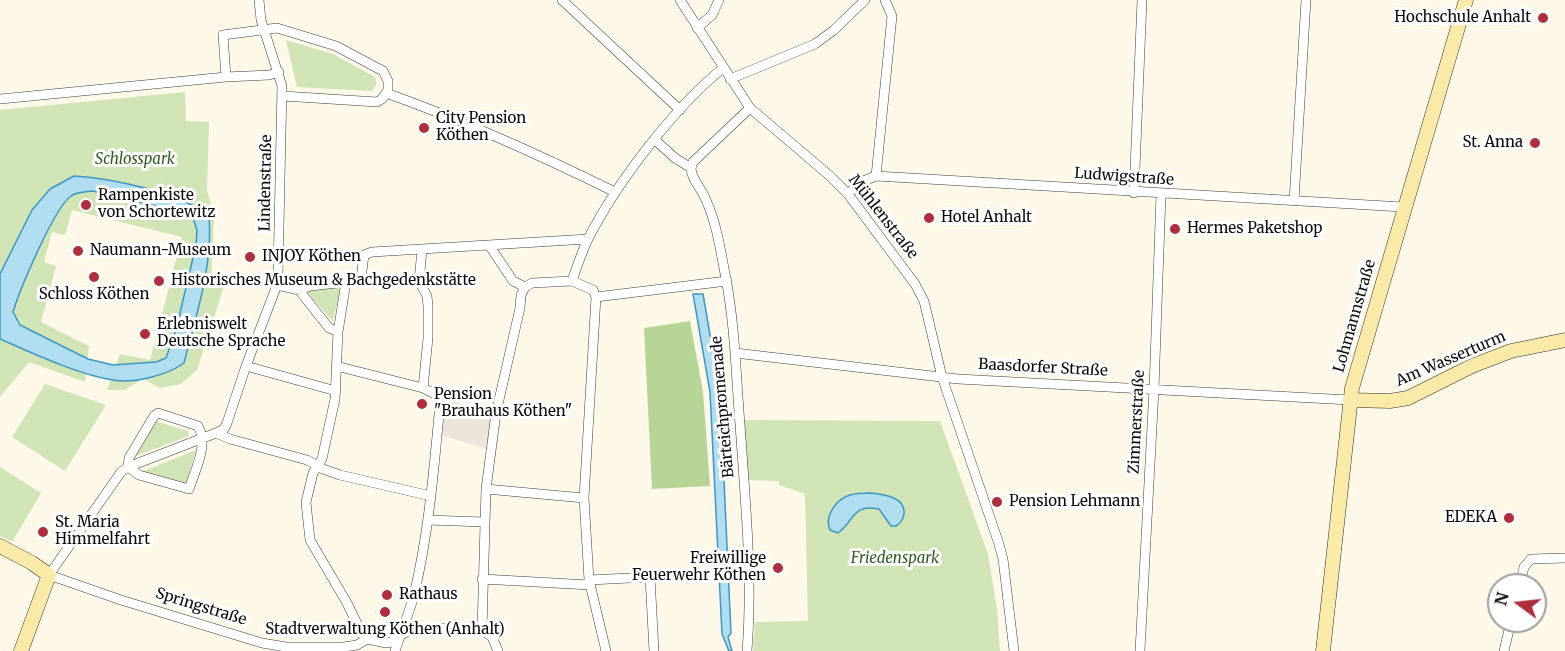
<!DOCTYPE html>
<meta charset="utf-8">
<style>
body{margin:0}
#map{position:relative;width:1565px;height:651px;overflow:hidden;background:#fdf8e8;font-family:Merriweather,serif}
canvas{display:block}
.north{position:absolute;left:1487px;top:573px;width:60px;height:60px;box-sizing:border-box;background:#fff;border:2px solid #9d9d9d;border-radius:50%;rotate:285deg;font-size:16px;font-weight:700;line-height:24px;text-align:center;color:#0a0a0a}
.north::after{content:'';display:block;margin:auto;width:21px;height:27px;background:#af2d3c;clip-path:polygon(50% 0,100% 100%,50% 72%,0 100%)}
</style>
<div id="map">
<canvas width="1565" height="651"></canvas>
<div class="north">N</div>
</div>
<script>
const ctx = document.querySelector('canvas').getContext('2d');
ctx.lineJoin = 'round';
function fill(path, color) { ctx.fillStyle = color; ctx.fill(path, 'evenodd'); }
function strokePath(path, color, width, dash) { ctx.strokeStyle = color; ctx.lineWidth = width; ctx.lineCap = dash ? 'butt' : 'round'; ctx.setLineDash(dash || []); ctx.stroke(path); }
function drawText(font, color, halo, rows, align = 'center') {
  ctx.font = font + ' Merriweather,serif'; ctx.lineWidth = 6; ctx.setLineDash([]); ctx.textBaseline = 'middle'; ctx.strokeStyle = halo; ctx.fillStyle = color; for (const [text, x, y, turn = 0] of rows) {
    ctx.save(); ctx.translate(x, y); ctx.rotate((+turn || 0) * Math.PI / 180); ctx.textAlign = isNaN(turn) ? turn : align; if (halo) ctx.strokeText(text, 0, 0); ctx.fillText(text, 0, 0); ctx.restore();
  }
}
const green = new Path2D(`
 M286 40 333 54 375 77C377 83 376 86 372 91L297 87Z
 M185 92 186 121 209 122 207 191 214 214 211 285 224 286 197 370 181 384 160 388 143 379 125 390H107L120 354 150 360 182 237 72 210 65 235 52 232 44 262 56 266 41 322 89 346 85 382 29 362 0 397V110Z
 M341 288 333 321 305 290Z
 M45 384 106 405 65 471 12 437Z
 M744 420 940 421 988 554 997 609 1000 651H753L755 622 808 621 805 494 779 485V481L747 480Z
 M155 421 188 431 189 436 136 456Z
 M196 450 186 484 141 472Z
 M0 467 41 493 12 542 0 536Z`);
const forest = new Path2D(`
 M690 321 703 392 710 486 652 489 644 328Z`);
const plaza = new Path2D(`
 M442 398 496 413 490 450 438 434Z`);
const water = new Path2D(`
 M74 176C109 178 185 193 209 217 213 267 196 315 184 363 168 375 133 384 113 380 79 375 32 353 0 339V274L32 210 50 189ZM93 191 192 215 197 230 196 245 176 330 166 358 156 362 113 365 88 359 20 325 13 312C20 289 54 208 71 196 76 192 86 192 93 191Z
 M693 294H703L720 393 731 633 728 637 732 651H729L722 634 710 392Z
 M870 493C883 494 906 497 904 514 903 520 901 523 896 526H891L879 509C852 503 854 522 838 533L830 530C824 517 836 499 850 495 856 493 863 493 870 493Z`);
const street = new Path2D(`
 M259 0 261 20 282 86 278 274 277 285 246 366 227 423 224 429 216 433 128 467 121 472 49 575 121 600 262 643 286 647H344L357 645 367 639 386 643 391 642 409 630 443 628 482 630 492 637 498 651
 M562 0 680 110
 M680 0 750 108 830 176 848 194 915 284 924 301 942 377 998 541 1003 559 1014 651
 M697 28 712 15 719 0
 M226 77 223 35 277 28 336 46 383 71 388 81V90L382 99 377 102 283 96
 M730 79 815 44 834 30 865 0
 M386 93C465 121 540 155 615 192
 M0 99 226 77 269 75 279 72
 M655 140 675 158 691 168
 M691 168C691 179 702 189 706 200 717 224 721 253 726 279 735 326 736 376 740 424 745 499 753 575 747 651
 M691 168 693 162 750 108
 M876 176 892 16 885 0
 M1134 193 1142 0
 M848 194 861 182 876 176 1403 207
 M1294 201 1306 0
 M489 245 513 281 525 287
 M422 250 419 281 427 296 428 306V338L423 388
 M361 278 364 255 372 252 588 239
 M572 281C577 266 582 251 589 237 618 181 674 108 723 68
 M346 282 338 332 335 399 322 459 313 473 306 502 307 512 310 540 347 603 362 634 367 639
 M277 285 299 290 310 286 346 282 355 279 419 281
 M299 290 329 328 338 332
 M596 297 584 498 589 580 606 651
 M596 297 727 281
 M735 353 958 379 1350 400
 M246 366 336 391
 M336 366 423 388 435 394 440 404C434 468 429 532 414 595 409 614 401 632 395 651
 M158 413 198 426C209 445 195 470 189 489L139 475 128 467 129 458 154 416Z
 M216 433 230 439 307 460 323 469 340 475 431 496
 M486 489 584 498
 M428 520 484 522
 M482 579 590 585
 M589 580 650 577 654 651
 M1520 585 1524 567 1531 559 1565 558
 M482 630 486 489 496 413 520 308 521 295 525 287 532 283 572 281 593 290 596 297
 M1140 651 1154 389 1161 194
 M1504 651 1511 621`);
const secondary = new Path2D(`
 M1350 400 1390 401 1408 398 1472 366 1511 351 1565 340
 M0 546 32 563 49 575 21 651
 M1323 651 1352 388 1466 0`);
const markers = [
 [1543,18,6,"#af2d3c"],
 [424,128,6,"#af2d3c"],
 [1535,143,6,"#af2d3c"],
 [86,205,6,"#af2d3c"],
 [929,218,6,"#af2d3c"],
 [1175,229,6,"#af2d3c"],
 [78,251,6,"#af2d3c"],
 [250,257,6,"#af2d3c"],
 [94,277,6,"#af2d3c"],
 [159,281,6,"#af2d3c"],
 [145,334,6,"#af2d3c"],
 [422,404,6,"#af2d3c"],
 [997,502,6,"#af2d3c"],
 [1509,518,6,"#af2d3c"],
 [43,532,6,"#af2d3c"],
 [778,568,6,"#af2d3c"],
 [387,595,6,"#af2d3c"],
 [385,612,6,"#af2d3c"]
];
const poiNames = [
 ["Hochschule Anhalt",1531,18,"right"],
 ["City Pension",436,119],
 ["Köthen",436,136],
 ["St. Anna",1523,143,"right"],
 ["Rampenkiste",98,196],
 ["von Schortewitz",98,213],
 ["Hotel Anhalt",941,218],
 ["Hermes Paketshop",1187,229],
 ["Naumann-Museum",90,251],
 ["INJOY Köthen",262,257],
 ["Historisches Museum & Bachgedenkstätte",171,281],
 ["Schloss Köthen",94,295,"center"],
 ["Erlebniswelt",157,325],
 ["Deutsche Sprache",157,342],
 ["Pension",434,395],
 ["\"Brauhaus Köthen\"",434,412],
 ["Pension Lehmann",1009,502],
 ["EDEKA",1497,518,"right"],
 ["St. Maria",55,523],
 ["Himmelfahrt",55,540],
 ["Freiwillige",766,559,"right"],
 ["Feuerwehr Köthen",766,576,"right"],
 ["Rathaus",399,595],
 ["Stadtverwaltung Köthen (Anhalt)",385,630,"center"]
];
const parkNames = [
 ["Schlosspark",135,160],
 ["Friedenspark",895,559]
];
const streetNames = [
 ["Ludwigstraße",1124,177,4],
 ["Lindenstraße",266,183,-89],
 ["Mühlenstraße",883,217,52],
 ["Lohmannstraße",1355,316,-74],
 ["Am Wasserturm",1451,359,-23],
 ["Baasdorfer Straße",1043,368,3],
 ["Bärteichpromenade",723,407,-95],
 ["Zimmerstraße",1137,422,-87],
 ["Springstraße",201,607,17]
];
fill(green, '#d1e4b5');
fill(forest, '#b6d496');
fill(plaza, '#ebe5da');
fill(water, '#b1ddf1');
strokePath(water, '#3d97c3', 1.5);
strokePath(street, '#3d3d3d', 10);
strokePath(secondary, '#2c2c2c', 15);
strokePath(street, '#fff', 9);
strokePath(secondary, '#f9eaa7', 14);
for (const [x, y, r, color] of markers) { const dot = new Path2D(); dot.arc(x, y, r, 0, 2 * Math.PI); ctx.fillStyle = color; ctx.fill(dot); strokePath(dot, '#fff', 2); }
drawText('15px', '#0a0a0a', '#fff', poiNames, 'left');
drawText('italic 15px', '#315c20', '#fff', parkNames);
drawText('15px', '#0a0a0a', '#fff', streetNames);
</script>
